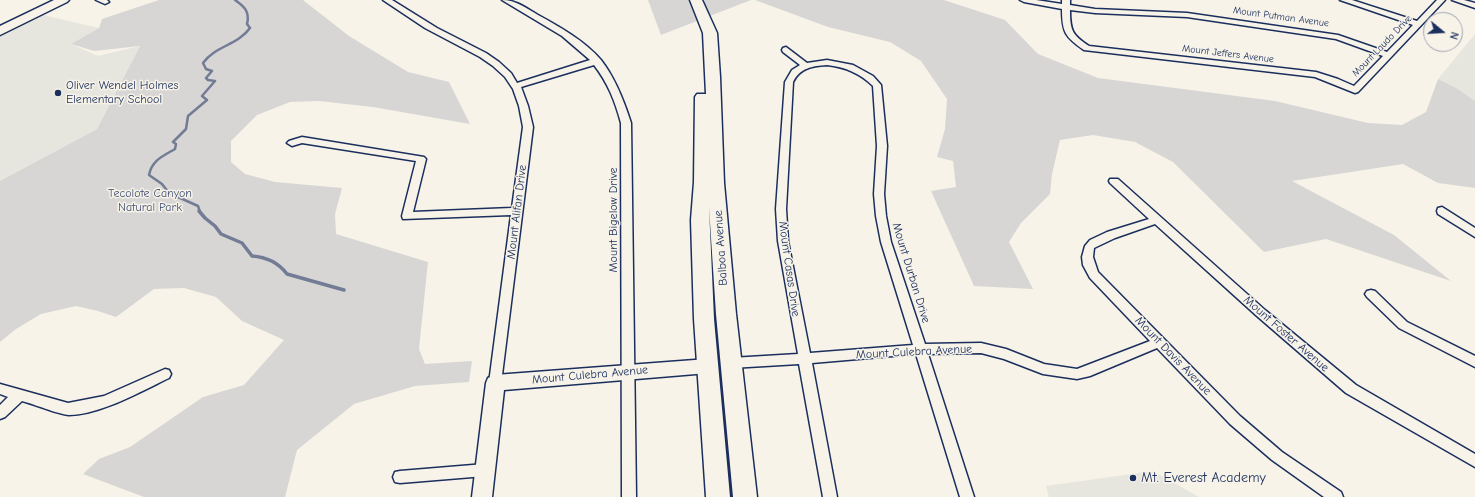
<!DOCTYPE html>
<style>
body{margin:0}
#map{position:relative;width:1475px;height:497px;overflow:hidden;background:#f7f3e8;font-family:"Comic Neue",sans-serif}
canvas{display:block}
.north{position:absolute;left:1423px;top:12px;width:40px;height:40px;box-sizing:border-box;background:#f7f3e8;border:1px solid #9fa5b1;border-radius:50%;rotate:108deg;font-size:11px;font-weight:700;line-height:16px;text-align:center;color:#1b2f5e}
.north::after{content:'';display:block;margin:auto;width:14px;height:18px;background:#1b2f5e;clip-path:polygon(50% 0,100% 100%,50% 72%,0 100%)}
</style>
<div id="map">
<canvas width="1475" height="497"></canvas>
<div class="north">N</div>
</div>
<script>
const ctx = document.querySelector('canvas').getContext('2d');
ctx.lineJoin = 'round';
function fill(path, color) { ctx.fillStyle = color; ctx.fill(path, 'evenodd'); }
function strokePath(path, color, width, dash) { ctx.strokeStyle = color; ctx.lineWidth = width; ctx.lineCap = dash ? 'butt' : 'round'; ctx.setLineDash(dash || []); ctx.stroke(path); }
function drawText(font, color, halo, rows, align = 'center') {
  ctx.font = font + ' "Comic Neue",sans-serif'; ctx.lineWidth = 3; ctx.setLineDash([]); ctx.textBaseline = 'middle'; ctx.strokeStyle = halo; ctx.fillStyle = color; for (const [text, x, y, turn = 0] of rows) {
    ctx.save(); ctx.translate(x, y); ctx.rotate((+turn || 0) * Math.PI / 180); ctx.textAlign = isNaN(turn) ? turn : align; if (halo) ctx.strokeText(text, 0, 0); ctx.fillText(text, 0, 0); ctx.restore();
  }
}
const built = new Path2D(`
 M43 15 99 28 71 44 98 56 140 46 97 129 0 181V37Z
 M1475 34V101L1458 89 1438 79Z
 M1153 471 1199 497H1049L1046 486Z`);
const green = new Path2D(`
 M159 0H303L349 36 408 72 449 82 470 124 373 107 319 101 290 102 257 115 231 141V162L245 174 275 182 342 188 335 214 336 234 428 262 419 349 425 364 472 361 469 382 415 386 354 404 297 450 285 497H144L83 474 99 459 130 447 203 397 244 385 284 340 242 321 216 297 184 288 154 289 116 317 98 311 76 306 41 314 16 329 0 342V181L97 129 140 46 94 51 71 44 99 28 102 19Z
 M648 0H751L661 35Z
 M755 0H944L1005 20 1038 54 1098 78 1275 101 1368 123 1402 125 1426 112 1438 79 1458 89 1475 101V188L1438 183 1403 164 1292 181 1394 235 1451 281 1326 239 1264 252 1173 162 1135 142 1093 135 1060 140 1052 174 1050 194 1021 223 1009 242 1033 289 974 286 931 191 956 187 953 161 937 157 945 129 947 99 921 61 890 42 828 27Z`);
const streamFar1 = new Path2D(`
 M200 212 198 206 169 193 162 184 149 175C152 160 163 156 175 149L176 144 173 142 186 129 188 116 207 100 202 96 215 81 208 80 206 78 212 71 206 69 203 63C215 46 238 45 250 28L247 24C250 12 245 7 235 0`);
const stream = new Path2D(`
 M199 211 205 218 215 226 221 234 242 243 252 256C266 257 278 262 287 274L344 290`);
const street = new Path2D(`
 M96 0H107L109 2 105 4Z
 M383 0H392L437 28 486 53 499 62 511 73 517 83 590 60 562 36 502 0C516 0 526 8 538 15 560 27 585 41 601 60 615 78 624 101 631 123L636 497H622L621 123C615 101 608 83 594 65L521 87 528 106 533 127 501 383 500 387 495 388 490 387 489 383 511 215 403 219 402 216 416 161 302 143 292 146 287 143 289 141 302 137 424 157 426 159 413 212 512 208 523 127 519 106 513 89 505 77 493 66 480 57 425 28Z
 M1020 0H1036L1062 4V0H1070V5L1095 9 1187 13 1338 35 1387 52 1413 25 1340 0H1352L1417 21 1437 0H1445L1358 92 1355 93 1315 77 1084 50C1065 37 1062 32 1062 9L1024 2ZM1070 10 1095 13 1187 17 1336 39 1383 56 1354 86 1338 79 1316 72 1089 46C1072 35 1070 30 1070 10Z
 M1452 0H1464L1475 3V8Z
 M786 47 807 63 827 60 853 65 873 76 881 85 887 146 884 194 886 216 891 242 925 344 981 343 1006 349 1044 364 1077 369 1150 341 1090 278 1083 265 1082 257 1085 246 1090 240 1107 232 1149 219 1110 183 1109 181 1110 179H1118L1265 310 1356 385 1475 454V467L1346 393 1257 316 1155 224 1115 238 1094 248 1093 257 1098 272 1240 416 1282 452 1341 492 1343 497H1324L1272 460 1230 424 1157 348 1090 376 1077 379 1043 374 1004 359 981 353 928 354 974 497H960L916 354 812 363 837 497H823L799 364 731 368 727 367 725 363 727 359 731 358 798 354 778 241 776 209 785 82 792 70 800 65 783 52 782 50 783 48ZM827 65C845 67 860 73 873 86L877 146 874 194 876 216 881 242 913 345 810 353 788 241 786 209 793 82C800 68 812 66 827 65Z
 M1442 207 1475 228V237L1438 214 1437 211 1438 208Z
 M1371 290 1375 291 1407 322 1475 356V367L1399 328 1367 297 1365 294 1367 291Z
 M165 369 169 370 171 374 169 378C142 391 99 415 69 415 57 414 34 404 22 401L5 417 0 419V405L8 397 0 394V384L68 403 104 396Z
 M485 464 490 466 492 470 490 474 485 476 400 483 395 482 393 477 395 472 400 471Z`);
const secondary = new Path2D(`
 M54 0H69L67 2 0 35V26Z
 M708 359 714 361 717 366 714 371 708 373 504 390 492 497H472L486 383 488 378 495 375Z`);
const primary = new Path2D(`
 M690 0H702L717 33 720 77 724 183 736 314 757 497H733L716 314 709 207 714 319 730 497H706L694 319 691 220 694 182 695 97 697 94H706L703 33Z`);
const markers = [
 [58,93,4,"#1b2f5e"],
 [1133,478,4,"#1b2f5e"]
];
const farStreetnames = [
 ["Mount Putman Avenue",1281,17,8],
 ["Mount Laudo Drive",1382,46,-46],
 ["Mount Jeffers Avenue",1228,54,7]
];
const poiNames = [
 ["Oliver Wendel Holmes",66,86],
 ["Elementary School",66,100]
];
const parkNames = [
 ["Tecolote Canyon",150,194],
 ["Natural Park",150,208]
];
const streetNames = [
 ["Mount Alifan Drive",517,212,-83],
 ["Mount Bigelow Drive",614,220,-90],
 ["Balboa Avenue",721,248,-94],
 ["Mount Casas Drive",789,269,82],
 ["Mount Durban Drive",911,273,73],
 ["Mount Foster Avenue",1286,334,41],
 ["Mount Culebra Avenue",914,352,-3],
 ["Mount Davis Avenue",1173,356,46],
 ["Mount Culebra Avenue",590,375,-5]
];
const nearPoinames = [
 ["Mt. Everest Academy",1141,478]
];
fill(built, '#e6e5de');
fill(green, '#d7d6d4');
strokePath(streamFar1, '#727c95', 2.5);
strokePath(stream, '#727c95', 3.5);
strokePath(street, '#1b2f5e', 3);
strokePath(secondary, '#1b2f5e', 3);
strokePath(primary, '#1b2f5e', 3);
fill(street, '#f7f3e8');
fill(secondary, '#f7f3e8');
fill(primary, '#f7f3e8');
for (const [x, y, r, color] of markers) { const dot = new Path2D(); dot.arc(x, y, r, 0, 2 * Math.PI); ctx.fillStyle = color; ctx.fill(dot); strokePath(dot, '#f7f3e8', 1.5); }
drawText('10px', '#1b2f5e', '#f7f3e8', farStreetnames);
drawText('12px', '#1b2f5e', '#f7f3e8', poiNames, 'left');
drawText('12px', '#415076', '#f7f3e8', parkNames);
drawText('12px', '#1b2f5e', '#f7f3e8', streetNames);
drawText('14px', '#1b2f5e', '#f7f3e8', nearPoinames, 'left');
</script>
